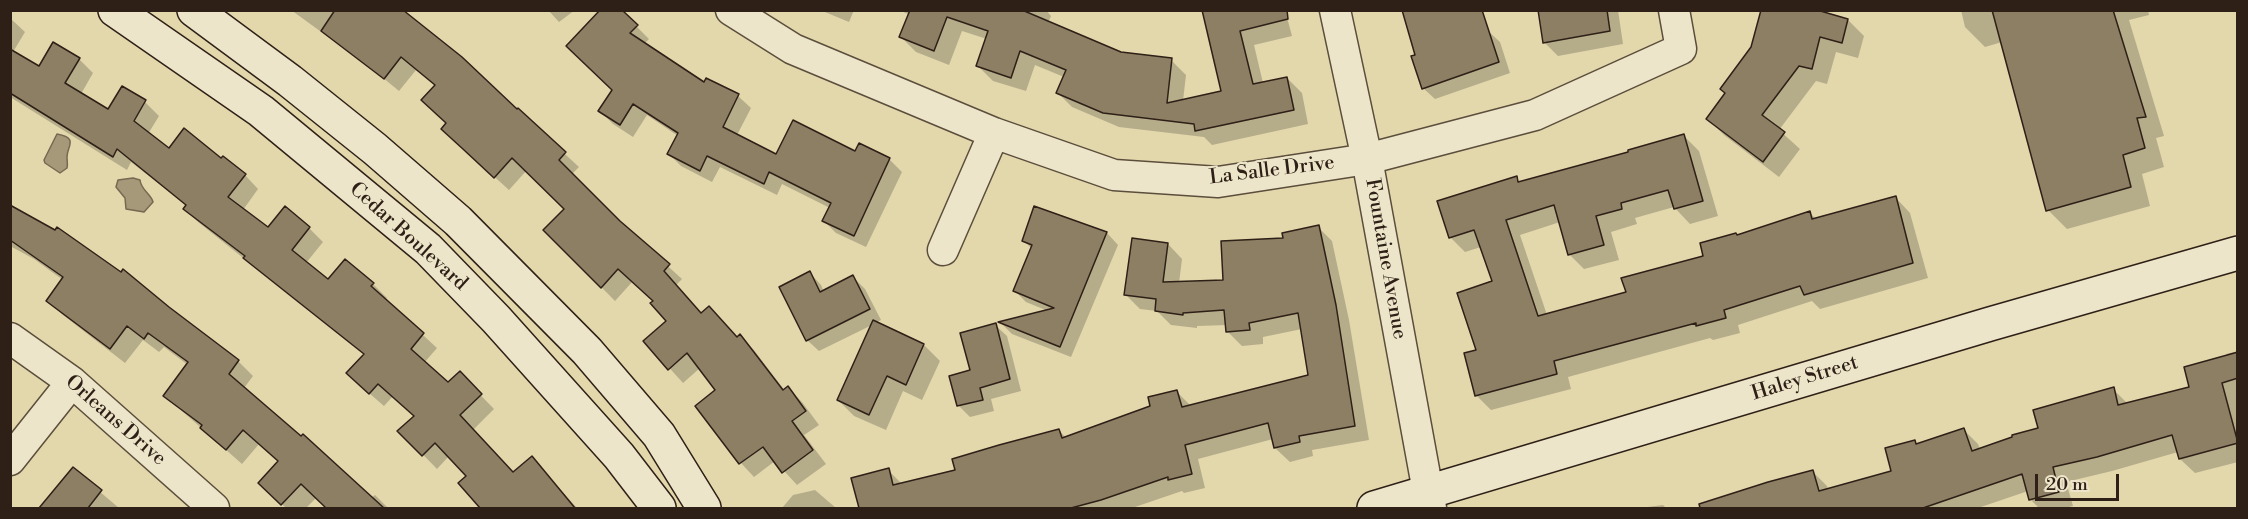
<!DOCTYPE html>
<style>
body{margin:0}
#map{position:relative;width:2248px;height:519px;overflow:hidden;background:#e3d7ac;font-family:"Libre Bodoni",serif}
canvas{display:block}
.frame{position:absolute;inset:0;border:12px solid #2e2017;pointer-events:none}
.scale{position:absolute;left:2035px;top:474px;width:84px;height:27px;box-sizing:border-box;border:3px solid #2e2017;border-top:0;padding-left:8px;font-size:18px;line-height:21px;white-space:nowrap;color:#2e2017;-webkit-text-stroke:4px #ede5c9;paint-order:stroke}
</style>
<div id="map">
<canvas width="2248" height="519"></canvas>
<div class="frame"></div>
<div class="scale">20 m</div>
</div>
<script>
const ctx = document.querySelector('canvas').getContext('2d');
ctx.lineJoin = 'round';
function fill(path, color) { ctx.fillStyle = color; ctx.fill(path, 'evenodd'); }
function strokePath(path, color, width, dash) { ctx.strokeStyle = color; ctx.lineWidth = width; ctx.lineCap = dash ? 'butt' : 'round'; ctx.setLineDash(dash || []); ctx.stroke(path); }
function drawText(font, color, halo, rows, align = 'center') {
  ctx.font = font + ' "Libre Bodoni",serif'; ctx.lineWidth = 4.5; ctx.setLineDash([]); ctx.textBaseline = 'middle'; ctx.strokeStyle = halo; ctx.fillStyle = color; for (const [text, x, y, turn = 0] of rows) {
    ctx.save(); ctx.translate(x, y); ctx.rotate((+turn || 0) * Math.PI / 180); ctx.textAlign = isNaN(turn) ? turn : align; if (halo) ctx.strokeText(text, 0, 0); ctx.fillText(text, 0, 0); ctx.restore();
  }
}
const water = new Path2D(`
 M57 134C79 138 67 146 67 157 67 161 68 164 67 168L60 173 45 163 44 160Z
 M133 178 140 180C141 190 151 194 153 202L144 212 126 209 125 198 116 187 118 180Z`);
const shadow = new Path2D(`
 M291 10H404L403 12 461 58 579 167 572 174 619 222 682 279 676 285 702 315 738 338 740 336 754 350 785 391 788 388 802 402 819 425 804 435 826 464 797 485 775 461 754 477 741 463 697 406 718 390 700 368 683 383 645 341 668 321 654 301 633 281 615 301 545 230 566 209 527 170 509 190 457 143 448 124 436 86 416 70 399 91 371 68Z
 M548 10H575L559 22Z
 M620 10 649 39 644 44 705 84 738 96 751 108 737 135 776 156 856 153 889 159 902 172 866 247 836 233 824 221 830 208 782 184 777 195 720 167 712 182 681 166 669 154 678 136 647 115 633 137 613 124 600 111 614 90Z
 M820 10H854L849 22Z
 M899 10H1046L1051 16 1048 23 1120 53 1171 60 1186 75 1183 101 1223 92 1204 10H1285L1292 36 1254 45 1263 83 1287 78 1302 93 1308 124 1212 145 1204 137 1119 127 1072 107 1058 93 1064 77 1035 65 1026 91 993 81 978 66 987 39 962 31 949 65 916 52 901 37 910 15Z
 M1556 10H1618L1623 44 1558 56 1544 42Z
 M1961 10H2148L2149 15 2129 20 2164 136 2156 138 2164 167 2142 174 2150 206 2067 229 2048 210 2002 42 1985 47 1965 27Z
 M10 18 25 32 13 52 39 68 54 44 79 59 93 73 81 94 109 111 123 88 145 102 159 116 148 134 169 150 221 160 245 175 258 189 243 210 268 229 285 208 309 228 323 242 306 263 328 282 345 261 373 284 387 298 385 300 437 348 424 363 448 384 460 374 494 409 473 430 513 474 532 458 577 508H482L460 483 468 476 449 456 437 469 400 431 415 417 393 396 384 406 362 387 365 355 198 222 185 209 187 206 131 162 127 170 10 97Z
 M1848 20 1864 36 1858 58 1836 52 1827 84 1816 81 1779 130 1800 149 1779 177 1724 135 1708 119 1727 94Z
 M1488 31 1500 42 1510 73 1435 99 1423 88 1417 56Z
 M1684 136 1699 151 1718 216 1690 224 1674 207 1635 218 1637 224 1611 232 1619 260 1584 269 1569 254 1560 222 1520 235 1547 315 1628 293 1705 257 1738 237 1810 213 1816 219 1895 197 1910 213 1928 278 1820 309 1812 301 1738 325 1740 333 1713 340 1710 338 1568 377 1571 389 1491 410 1476 395 1478 351 1494 282 1481 247 1465 252 1450 237 1516 178 1521 183 1630 153Z
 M10 207 168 308 238 361 253 376 244 388 371 498 375 495 388 508H328L316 498 306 508H286L260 483 279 462 259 444 242 464 165 396 188 365 164 347 159 352 143 340 125 363 63 315 48 301 63 280 34 259 10 246Z
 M1035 208 1107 233 1118 245 1071 357 1012 334 1001 323 1048 311 1026 302 1015 291 1032 249 1024 241Z
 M1318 227 1332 241 1349 320 1369 440 1312 450 1313 456 1290 462 1275 448 1273 439 1198 459 1205 488 1184 493 1182 491 1132 508H860L853 480 888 470 902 484 957 471 1059 430 1066 438 1152 407 1177 392 1191 406 1310 376 1302 329 1263 337V344L1242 346 1227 331V325L1197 326V328L1171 325 1157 311 1140 309 1126 295 1168 244 1182 259 1179 283 1225 281 1285 239Z
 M810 273 821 285 824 292 853 277 865 289 881 320 875 323 924 345 940 361 922 400 903 391 886 430 854 416 838 400 872 325 819 351 807 340Z
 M995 325 1007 336 1021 391 991 399 994 411 970 417 959 406 951 377 971 372Z
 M2238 351V462L2195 473 2180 459 2178 452 2112 471 2066 482 2073 506 2065 508H2039L2030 499 2028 491 1978 508H1745L1740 492 1812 471 1827 486 1828 490 1893 472 1915 441 1918 445 1963 429 1978 444 1980 449 2040 429 2113 389 2128 404 2191 388 2227 357 2226 354Z
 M73 469 119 508H41Z
 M815 490 836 508H782L793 495Z
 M1663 505 1666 508H1640Z`);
const building = new Path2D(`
 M335 10H403L462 57 517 109 518 108 566 152 559 160 620 221 670 264 664 271 701 313 709 306 737 337 740 334 783 390 788 386 806 411 792 421 813 450 782 473 763 447 739 464 695 406 715 390 687 353 668 370 643 341 666 321 650 303 653 301 618 269 601 288 543 230 564 209 512 158 494 178 464 150 441 129 446 123 421 100 435 85 401 57 384 79 321 31Z
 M600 10H622L638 25 630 33 704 82 706 78 739 94 723 127 776 154 793 120 855 151 859 143 890 158 854 236 822 221 831 203 769 172 764 184 707 156 700 171 667 154 678 133 633 104 620 125 598 111 612 90 566 46Z
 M910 10H1022L1121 52 1172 58 1167 103 1221 91 1202 10H1287L1288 19 1240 31 1253 84 1287 77 1294 110 1195 131 1194 124 1103 113 1056 93 1066 70 1020 51 1011 78 976 66 988 31 947 17 934 51 899 37Z
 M1402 10H1482L1499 62 1422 89 1411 56 1415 55Z
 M1538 10H1607L1610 31 1543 43Z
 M1761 10H1817L1848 19 1842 43 1820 37 1812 69 1799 66 1762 115 1785 132 1763 162 1706 119 1725 93 1720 89 1751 47Z
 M1992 10H2113L2146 117 2137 118 2145 148 2123 155 2131 187 2046 211Z
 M53 42 80 58 65 83 108 109 122 86 146 100 134 121 169 148 184 128 221 158 223 156 246 174 228 197 268 227 285 206 310 227 292 250 328 279 345 259 374 283 371 286 424 333 411 349 448 382 460 371 482 394 460 415 513 472 532 456 575 508H480L458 483 466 476 435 443 422 456 397 431 414 416 378 384 369 394 346 373 364 354 243 258 245 256 183 209 186 205 117 149 113 157 10 93V49L39 66Z
 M1684 134 1703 201 1674 209 1668 190 1621 203 1622 209 1596 216 1604 245 1568 255 1554 205 1506 220 1538 316 1626 292 1621 278 1703 256 1700 243 1736 233 1737 235 1810 211 1812 219 1896 196 1913 263 1804 295 1800 286 1724 310 1726 318 1696 326V323L1554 361 1557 374 1475 396 1464 353 1476 350 1457 293 1492 281 1474 230 1449 238 1437 201 1517 176 1518 182 1628 152V150Z
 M10 205 55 230 57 227 121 272 123 269 169 307 239 360 229 374 301 436 303 434 384 508H326L301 484 281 505 258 483 278 461 243 430 226 450 200 428 202 425 163 396 188 362 148 333 144 339 127 326 110 349 46 301 63 277 10 240Z
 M1034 206 1107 232 1060 347 998 322 1054 308 1013 291 1032 245 1022 241Z
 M1319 225 1336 305 1355 426 1299 436 1300 442 1274 448 1268 423 1185 445 1192 474 1168 480V477L1101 500 1071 508H859L851 478 889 468 893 485 955 470 952 459 999 445 1059 429 1062 438 1150 406 1148 397 1177 390 1182 407 1308 375 1298 313 1249 323 1250 330 1226 332 1224 310 1183 313V315L1155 311 1156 299 1124 295 1132 238 1168 243 1163 282 1223 280 1221 241 1283 238 1282 233Z
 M810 271 820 292 853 275 870 309 806 341 779 287Z
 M873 320 924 344 906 385 887 376 869 415 837 400Z
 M996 323 1010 379 980 388 983 400 957 406 949 376 970 370 960 333Z
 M2238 352V378L2222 383 2238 443 2179 459 2172 435 2097 457 2053 467 2059 492 2029 500 2022 474 1923 508H1700L1699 504 1768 482 1813 470 1819 491 1891 471 1885 448 1915 440 1916 444 1964 428 1972 451 2012 437V435L2038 428 2033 410 2114 387 2118 405 2189 387 2184 367Z
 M73 467 102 490 88 508H39Z`);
const street = new Path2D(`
 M731 10 793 49 994 133 1114 175 1218 182 1367 159 1535 115 1681 49 1674 10
 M1335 10 1367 159 1431 508
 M943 250 994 133
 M10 338 72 382 214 508
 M10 460 72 382`);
const secondary = new Path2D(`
 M115 10 261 111 428 249 496 319 619 456 659 508
 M194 10 290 81 375 149 458 221 587 351 659 435 704 508
 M1374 508 1990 324 2238 253`);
const streetNames = [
 ["La Salle Drive",1272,171,-7],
 ["Cedar Boulevard",408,237,42],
 ["Fountaine Avenue",1385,259,80],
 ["Haley Street",1805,379,-17],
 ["Orleans Drive",115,421,41]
];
fill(water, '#a59979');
strokePath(water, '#756952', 1.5);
fill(shadow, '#0003');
fill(building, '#8c7f64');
strokePath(building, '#2e2017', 1.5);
strokePath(street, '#5b4e3c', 33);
strokePath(secondary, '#2e2017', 36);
strokePath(street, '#ede5c9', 30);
strokePath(secondary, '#ede5c9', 33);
drawText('20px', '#2e2017', '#ede5c9', streetNames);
</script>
